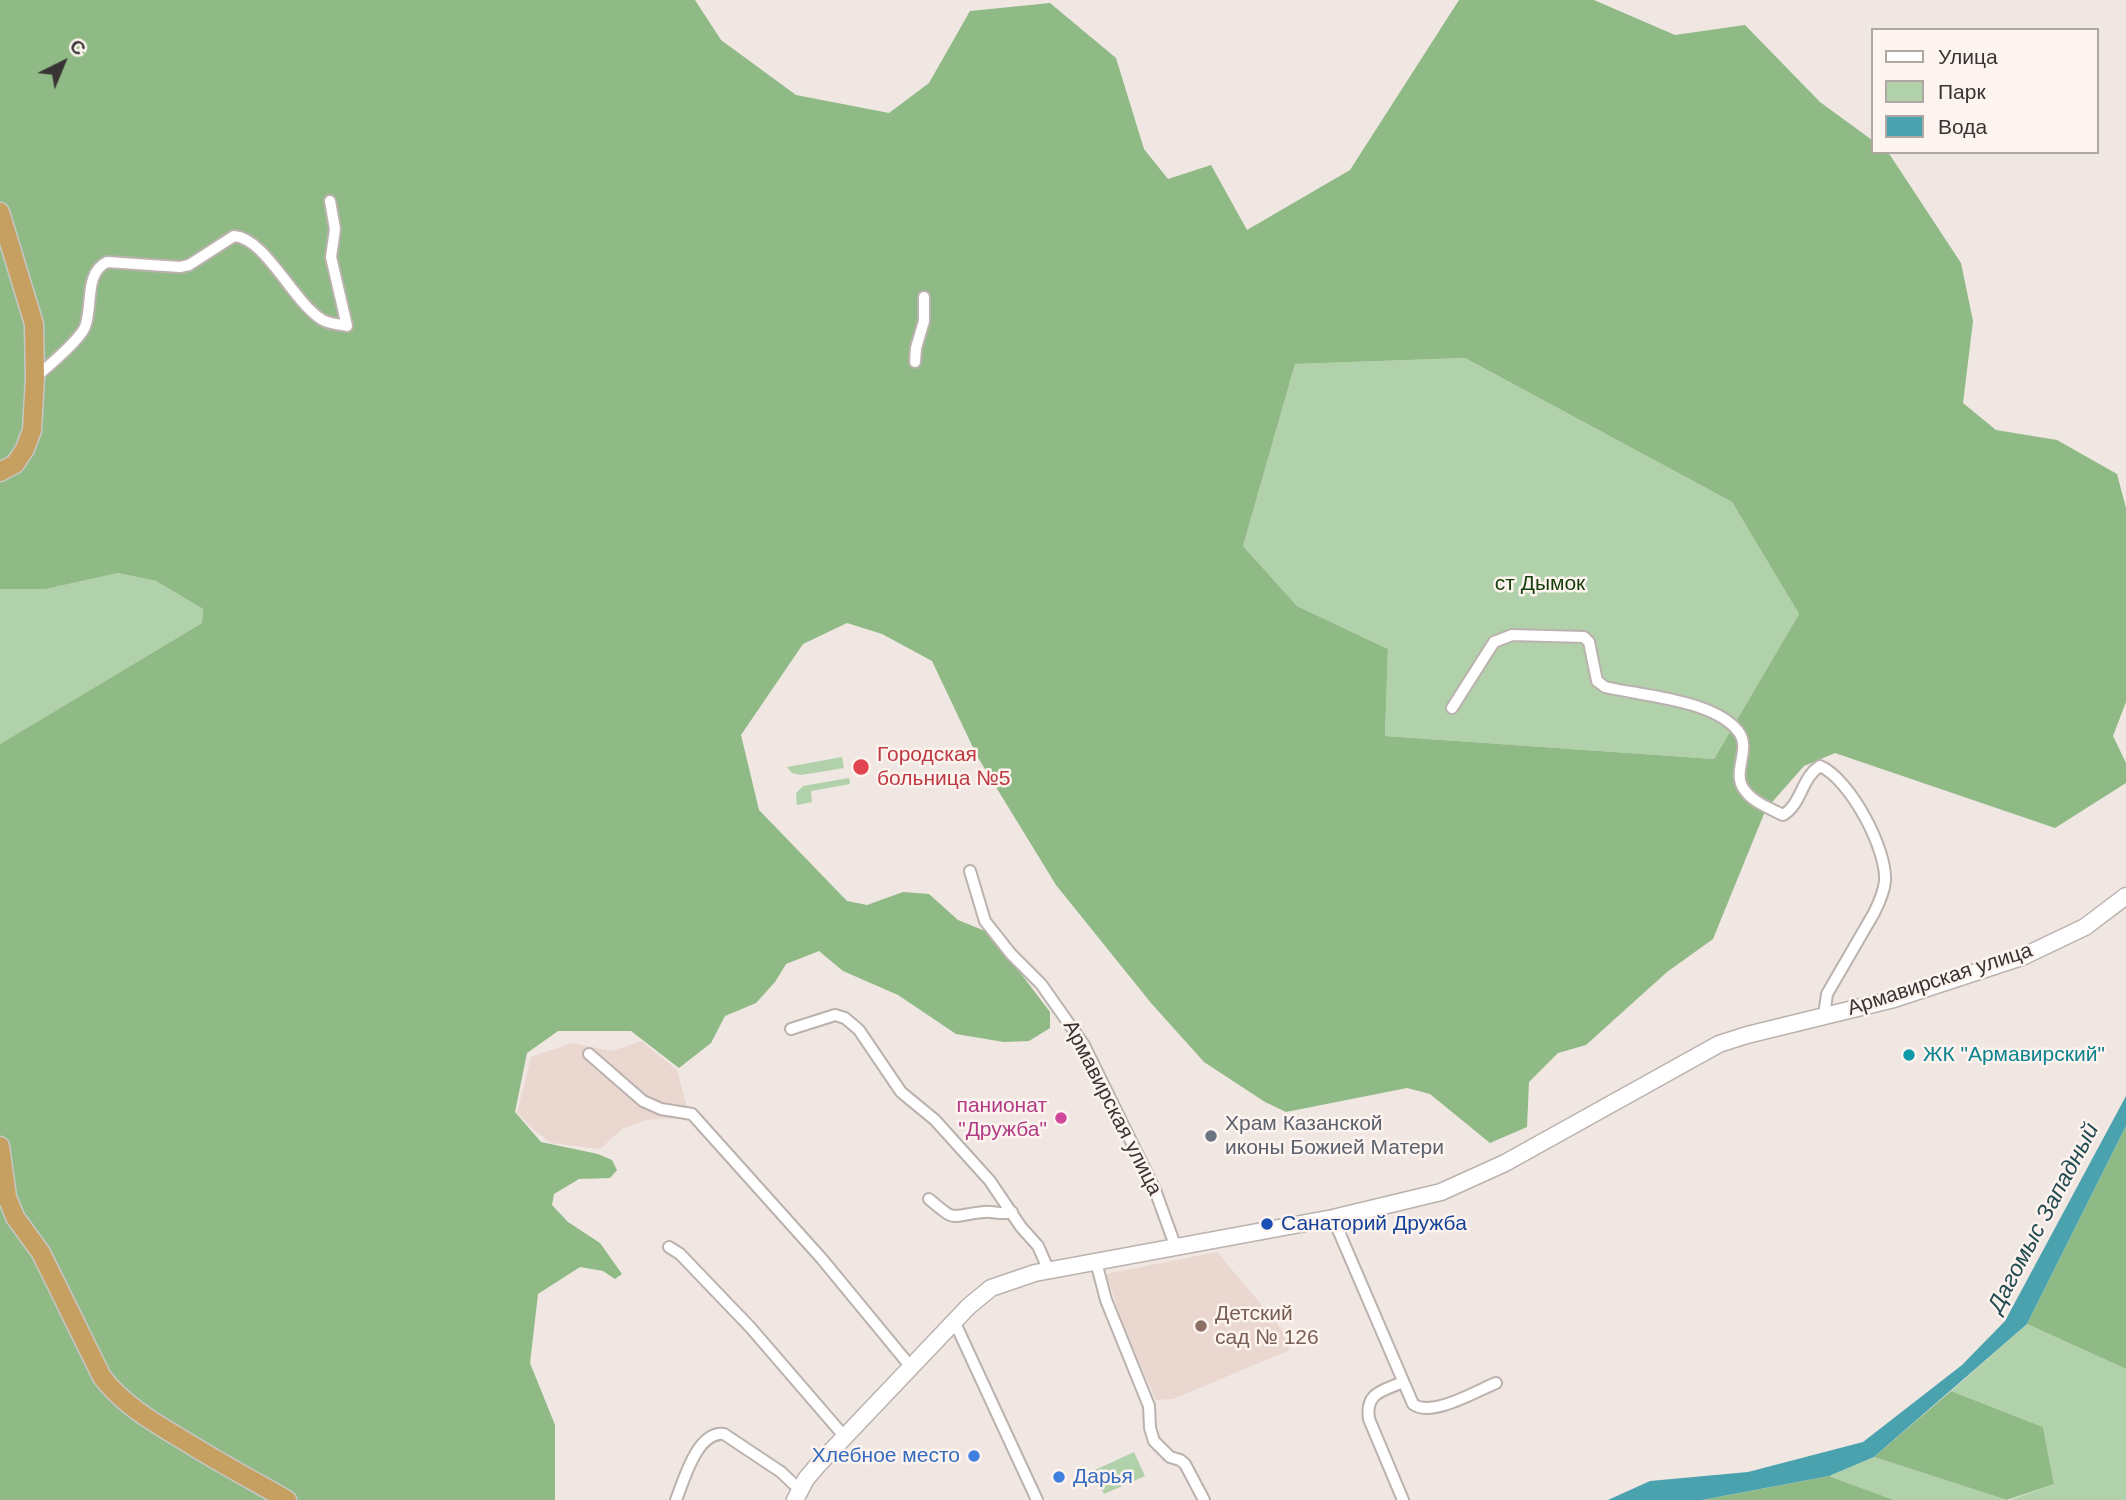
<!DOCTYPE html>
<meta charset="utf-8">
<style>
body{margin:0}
#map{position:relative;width:2126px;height:1500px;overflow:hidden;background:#f0e6e2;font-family:Helvetica,sans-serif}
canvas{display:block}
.legend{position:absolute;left:1871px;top:28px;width:228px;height:126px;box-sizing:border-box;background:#fdf3ef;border:2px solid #aea7a4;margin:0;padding:9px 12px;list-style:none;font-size:21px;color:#383433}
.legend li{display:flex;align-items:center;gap:14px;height:35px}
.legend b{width:35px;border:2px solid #aea7a4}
.north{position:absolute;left:28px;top:28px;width:70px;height:70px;-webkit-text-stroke:5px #fdf3ef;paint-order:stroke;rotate:43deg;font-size:19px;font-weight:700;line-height:28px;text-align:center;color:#383433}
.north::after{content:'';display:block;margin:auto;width:24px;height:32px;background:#383433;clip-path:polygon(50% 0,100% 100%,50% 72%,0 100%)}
</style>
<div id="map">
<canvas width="2126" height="1500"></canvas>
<ul class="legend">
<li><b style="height:9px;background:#fff"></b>Улица</li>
<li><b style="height:19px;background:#b0d1aa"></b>Парк</li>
<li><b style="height:19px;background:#4aa2af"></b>Вода</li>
</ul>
<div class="north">С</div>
</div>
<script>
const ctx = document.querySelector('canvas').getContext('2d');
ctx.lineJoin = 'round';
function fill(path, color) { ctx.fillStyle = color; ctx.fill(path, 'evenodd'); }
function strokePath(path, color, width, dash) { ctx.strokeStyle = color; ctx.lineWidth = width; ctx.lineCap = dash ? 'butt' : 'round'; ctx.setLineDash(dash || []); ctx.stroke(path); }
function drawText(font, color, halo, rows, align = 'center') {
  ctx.font = font + ' Helvetica,sans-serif'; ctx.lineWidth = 5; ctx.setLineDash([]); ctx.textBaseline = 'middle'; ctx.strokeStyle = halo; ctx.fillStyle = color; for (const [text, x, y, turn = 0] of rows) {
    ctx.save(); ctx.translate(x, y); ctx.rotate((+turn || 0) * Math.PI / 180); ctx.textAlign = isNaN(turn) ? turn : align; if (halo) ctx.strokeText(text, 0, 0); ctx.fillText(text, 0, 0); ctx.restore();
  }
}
const built = new Path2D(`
 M641 1041 677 1070 687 1107 675 1118 645 1120 622 1129 600 1149 551 1143 534 1130 517 1113 531 1057 572 1043 612 1051Z
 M1217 1252 1281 1328 1290 1350 1173 1399 1156 1400 1123 1324 1106 1274Z`);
const green = new Path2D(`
 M1465 358 1732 502 1799 614 1714 759 1385 736 1388 649 1297 606 1243 546 1295 364Z
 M118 573 156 581 203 609 202 623 0 744V589H46Z
 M842 757 844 768 801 775 792 773 787 767Z
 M849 778 850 784 811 791 812 802 797 805 796 793 803 786Z
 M2027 1324 2126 1369V1500H2010L2054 1484 2043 1427 1951 1391Z
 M1134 1452 1145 1476 1104 1494 1093 1471Z
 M1874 1457 2007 1500H1894L1829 1476Z`);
const forest = new Path2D(`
 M0 0H695L721 40 796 95 889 113 929 83 970 11 1050 3 1116 58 1144 149 1168 179 1211 165 1247 230 1350 170 1459 0H1594L1675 35 1745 25 1820 102 1872 140V152H1888L1961 263 1973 321 1963 403 1996 430 2057 440 2117 474 2126 508V702L2113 736 2126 763V783L2055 828 1835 753 1804 766 1766 809 1713 939 1667 972 1586 1045 1558 1053 1529 1082 1527 1127 1490 1143 1430 1094 1407 1088 1286 1112 1265 1102 1204 1062 1151 1003 1056 885 977 756 932 661 882 634 847 623 803 644 741 735 759 810 847 901 867 905 903 892 929 894 958 920 990 933 1050 1012V1028L1029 1041 1004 1042 956 1034 898 995 843 971 819 951 786 964 775 982 756 1003 725 1016 711 1043 679 1068 631 1031H558L527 1053 515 1112 541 1142 598 1154 612 1160 617 1170 610 1178 579 1179 554 1194 552 1205 568 1222 600 1243 622 1274 615 1279 603 1271 580 1267 538 1294 530 1363 555 1425V1500H0V744L202 623 203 609 156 581 118 573 46 589H0ZM1465 358 1732 502 1799 614 1714 759 1385 736 1388 649 1297 606 1243 546 1295 364Z
 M2126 1126V1369L2027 1324Z
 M1951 1391 2043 1427 2054 1484 2007 1500 1874 1457Z
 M1829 1476 1894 1500H1702Z`);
const water = new Path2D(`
 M2126 1096V1126L2027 1324 1874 1457 1829 1476 1702 1500H1608L1650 1481 1748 1472 1863 1442 1962 1365 2005 1321Z`);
const minor = new Path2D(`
 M915 362 916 348 924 321V297
 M35 378C47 367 79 341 85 327 93 307 84 273 107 262L180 267 189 265 234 236C265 238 292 300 321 319 328 324 339 324 347 326L331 257 335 229 330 201
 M1452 708 1494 642 1512 635 1584 637 1589 642 1597 681 1605 687C1644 696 1713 700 1738 731 1753 750 1729 773 1746 792 1755 803 1771 809 1783 815 1802 804 1801 778 1820 766 1850 779 1887 849 1885 881 1884 892 1879 903 1874 913L1827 994 1824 1016
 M970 871 985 921 1011 954 1041 984 1084 1045 1155 1190 1176 1248
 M791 1029 835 1015 845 1018 859 1030 901 1092 935 1120 990 1181 1021 1227 1038 1246 1049 1271
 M589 1054 643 1101 661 1109 692 1114 822 1259 911 1367
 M929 1199C958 1224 949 1215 984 1212 993 1211 1002 1215 1012 1212
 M1333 1218 1413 1404C1431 1418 1476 1391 1496 1383
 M669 1247 680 1254 750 1327 844 1436
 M1096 1262 1106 1300 1149 1406 1150 1428 1154 1441 1170 1457 1180 1460 1185 1464 1204 1500
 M955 1323 1037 1500
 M676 1500C684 1480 697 1431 724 1434L781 1472 800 1490
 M1403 1500 1369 1419C1365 1392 1383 1391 1403 1382`);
const secondary = new Path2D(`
 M795 1500 806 1479 817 1466 969 1306 991 1288 1035 1273 1333 1218 1441 1192 1505 1163 1719 1044 1747 1035 1894 999 2022 957 2085 927 2126 896`);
const trunk = new Path2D(`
 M0 212 34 324 35 378 32 430 25 449 15 464 0 472
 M0 1146 7 1197 15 1217 41 1253 102 1377C125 1407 157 1424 188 1443 220 1463 254 1481 287 1500`);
const markers = [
 [861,767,9,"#e0444e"],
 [1909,1055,7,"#0f9aa8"],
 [1061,1118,7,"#d1479c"],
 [1211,1136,7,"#6b7280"],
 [1267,1224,7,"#1a4fb4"],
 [1201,1326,7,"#8d6e63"],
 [974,1456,7,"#3f7fe0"],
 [1059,1477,7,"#3f7fe0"]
];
const parkNames = [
 ["ст Дымок",1540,584]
];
const healthNames = [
 ["Городская",877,755],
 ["больница №5",877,779]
];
const streetNames = [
 ["Армавирская улица",1940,980,-18],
 ["Армавирская улица",1112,1108,63]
];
const cultureNames = [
 ["ЖК \"Армавирский\"",1923,1055]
];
const hotelNames = [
 ["панионат",1047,1106],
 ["\"Дружба\"",1047,1130]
];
const worshipNames = [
 ["Храм Казанской",1225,1124],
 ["иконы Божией Матери",1225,1148]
];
const transitNames = [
 ["Санаторий Дружба",1281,1224]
];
const educationNames = [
 ["Детский",1215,1314],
 ["сад № 126",1215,1338]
];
const shopNames = [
 ["Хлебное место",960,1456],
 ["Дарья",1073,1477,"left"]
];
const waterNames = [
 ["Дагомыс Западный",2044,1218,-62]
];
fill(built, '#e9d7d0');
fill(green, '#b0d1aa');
fill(forest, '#8fba86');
fill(water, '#4aa2af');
strokePath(minor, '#bbb2ae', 14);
strokePath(secondary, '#bbb2ae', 19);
strokePath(trunk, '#c7c6c6', 21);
strokePath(minor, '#fff', 10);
strokePath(secondary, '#fff', 16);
strokePath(trunk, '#c6a060', 18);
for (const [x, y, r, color] of markers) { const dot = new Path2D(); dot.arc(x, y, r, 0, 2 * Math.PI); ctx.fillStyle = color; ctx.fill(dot); strokePath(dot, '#fdf3ef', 2.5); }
drawText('21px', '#143e09', '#fdf3ef', parkNames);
drawText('21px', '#be3a42', '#fdf3ef', healthNames, 'left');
drawText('21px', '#383433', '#fdf3ef', streetNames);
drawText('21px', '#0d838f', '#fdf3ef', cultureNames, 'left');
drawText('21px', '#b23c85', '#fdf3ef', hotelNames, 'right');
drawText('21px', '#5b616d', '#fdf3ef', worshipNames, 'left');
drawText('21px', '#164399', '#fdf3ef', transitNames, 'left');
drawText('21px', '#785e54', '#fdf3ef', educationNames, 'left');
drawText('21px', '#366cbe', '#fdf3ef', shopNames, 'right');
drawText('italic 23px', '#234c52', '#fdf3ef', waterNames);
</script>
